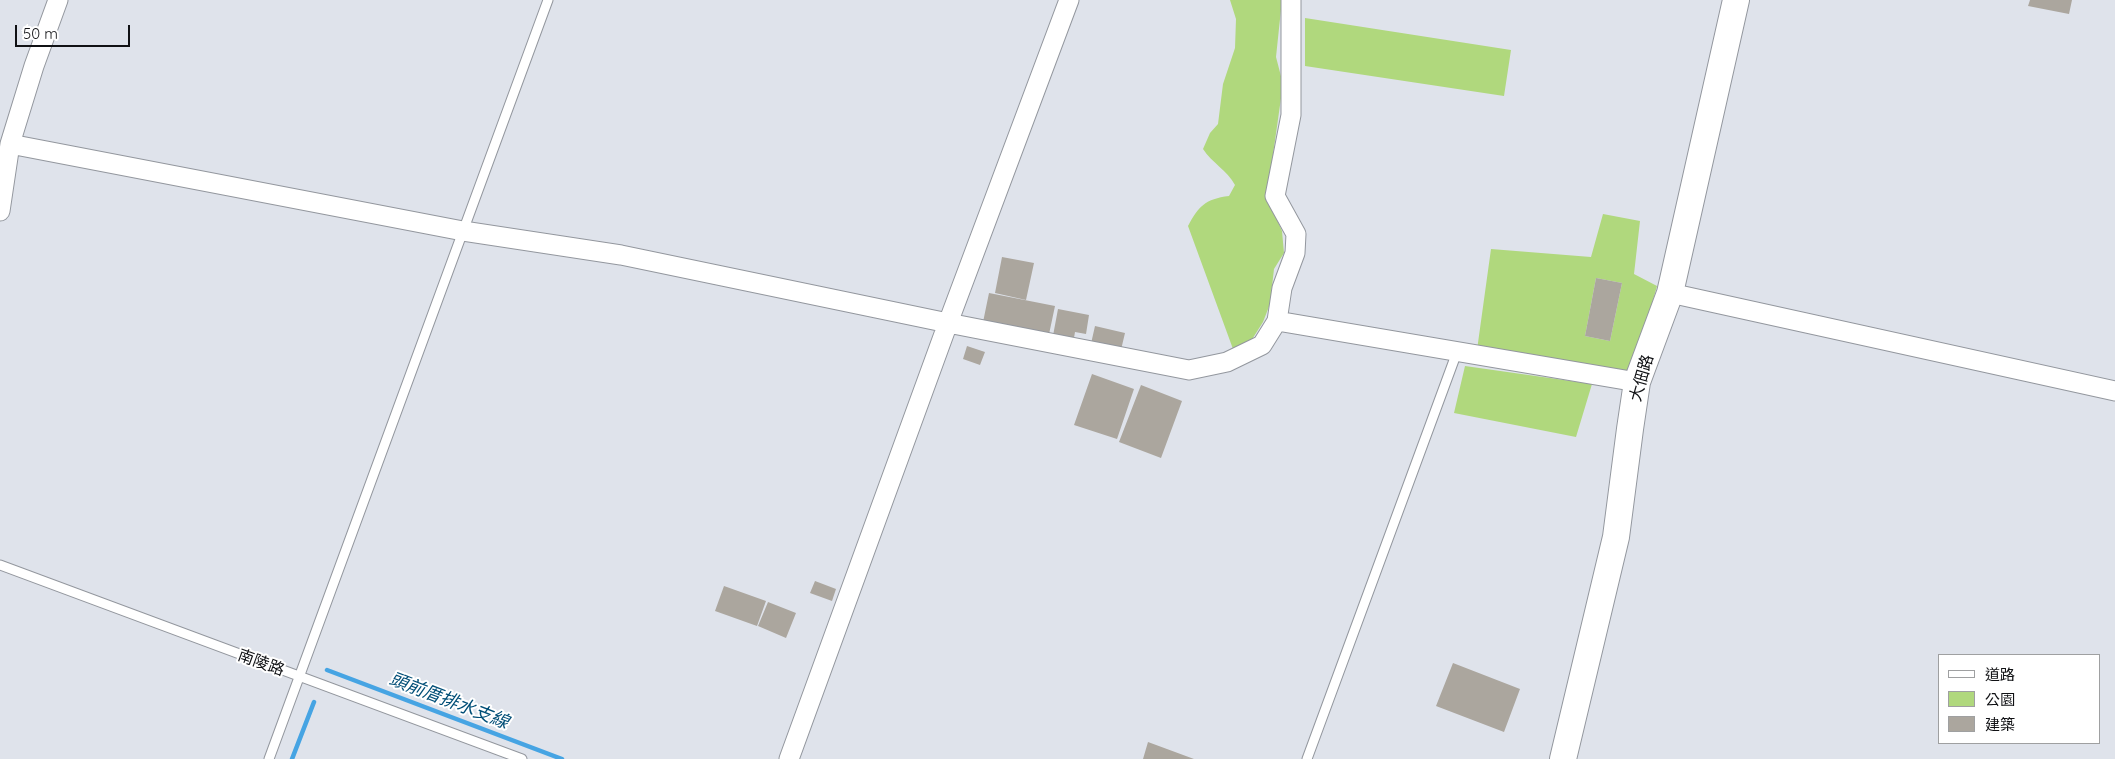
<!DOCTYPE html>
<meta charset="utf-8">
<style>
body{margin:0}
#map{position:relative;width:2115px;height:759px;overflow:hidden;background:#dfe3eb;font-family:Quicksand,"Noto Sans TC",sans-serif}
canvas{display:block}
.legend{position:absolute;left:1938px;top:654px;width:162px;height:90px;box-sizing:border-box;background:#fff;border:1px solid #9fa0a1;margin:0;padding:6px 9px;list-style:none;font-size:15px;color:#101114}
.legend li{display:flex;align-items:center;gap:10px;height:25px}
.legend b{width:25px;border:1px solid #9fa0a1}
.scale{position:absolute;left:15px;top:25px;width:115px;height:22px;box-sizing:border-box;border:2px solid #101114;border-top:0;padding-left:6px;font-size:15px;line-height:18px;white-space:nowrap;color:#101114;-webkit-text-stroke:4px #fff;paint-order:stroke}
</style>
<div id="map">
<canvas width="2115" height="759"></canvas>
<ul class="legend">
<li><b style="height:6px;background:#fff"></b>道路</li>
<li><b style="height:14px;background:#b0d87d"></b>公園</li>
<li><b style="height:14px;background:#aba69e"></b>建築</li>
</ul>
<div class="scale">50 m</div>
</div>
<script>
const ctx = document.querySelector('canvas').getContext('2d');
ctx.lineJoin = 'round';
function fill(path, color) { ctx.fillStyle = color; ctx.fill(path, 'evenodd'); }
function strokePath(path, color, width, dash) { ctx.strokeStyle = color; ctx.lineWidth = width; ctx.lineCap = dash ? 'butt' : 'round'; ctx.setLineDash(dash || []); ctx.stroke(path); }
function drawText(font, color, halo, rows, align = 'center') {
  ctx.font = font + ' Quicksand,"Noto Sans TC",sans-serif'; ctx.lineWidth = 4; ctx.setLineDash([]); ctx.textBaseline = 'middle'; ctx.strokeStyle = halo; ctx.fillStyle = color; for (const [text, x, y, turn = 0] of rows) {
    ctx.save(); ctx.translate(x, y); ctx.rotate((+turn || 0) * Math.PI / 180); ctx.textAlign = isNaN(turn) ? turn : align; if (halo) ctx.strokeText(text, 0, 0); ctx.fillText(text, 0, 0); ctx.restore();
  }
}
const green = new Path2D(`
 M1230 0H1282L1276 57 1283 84 1267 197 1282 231 1284 253 1274 269 1270 304 1263 322 1251 341 1233 349 1188 226C1199 206 1205 199 1229 196L1235 185C1227 170 1212 163 1203 149L1210 133 1218 124 1223 84 1235 48 1236 19Z
 M1305 18 1511 50 1504 96 1305 66Z
 M1603 214 1640 221 1634 274 1657 286 1632 375 1477 350 1491 249 1591 257ZM1596 278 1622 283 1610 341 1585 336Z
 M1465 366 1592 384 1576 437 1454 413Z`);
const stream = new Path2D(`
 M327 670 562 759
 M292 759 314 702`);
const building = new Path2D(`
 M2030 0H2072L2069 14 2028 6Z
 M1002 257 1034 263 1026 300 995 293Z
 M1596 278 1622 283 1610 341 1585 336Z
 M989 293 1055 306 1048 339 982 327Z
 M1058 309 1089 315 1086 334 1075 332 1073 344 1052 341Z
 M1095 326 1125 333 1120 354 1090 348Z
 M967 346 985 352 980 365 963 359Z
 M1092 374 1134 389 1117 439 1074 425Z
 M1141 385 1182 401 1161 458 1119 442Z
 M815 581 836 589 832 601 810 593Z
 M724 586 766 601 757 626 715 611Z
 M768 602 796 613 786 638 758 626Z
 M1453 663 1520 689 1504 732 1436 706Z
 M1148 742 1194 759H1143Z`);
const lane = new Path2D(`
 M0 565 522 759
 M269 759 548 0
 M1307 759 1457 352`);
const street = new Path2D(`
 M10 144 463 231 621 255 948 323 1189 370 1227 362 1262 345 1277 321 1637 382
 M0 211 10 144 34 66 58 0
 M1670 293 2115 391
 M1277 321 1282 288 1295 253 1296 234 1275 196 1291 115V0
 M789 759 948 323 1069 0`);
const secondary = new Path2D(`
 M1563 759 1616 537 1630 429 1637 382 1670 293 1736 0`);
const streetNames = [
 ["大佃路",1642,378,-74],
 ["南陵路",261,663,20]
];
const waterNames = [
 ["頭前厝排水支線",449,701,21]
];
fill(green, '#b0d87d');
strokePath(stream, '#46a4e3', 4.5);
fill(building, '#aba69e');
strokePath(lane, '#93979e', 11);
strokePath(street, '#93979e', 21);
strokePath(secondary, '#93979e', 28);
strokePath(lane, '#fff', 9);
strokePath(street, '#fff', 19);
strokePath(secondary, '#fff', 26);
drawText('16px', '#101114', '#fff', streetNames);
drawText('italic 18px', '#014e77', '#fff', waterNames);
</script>
